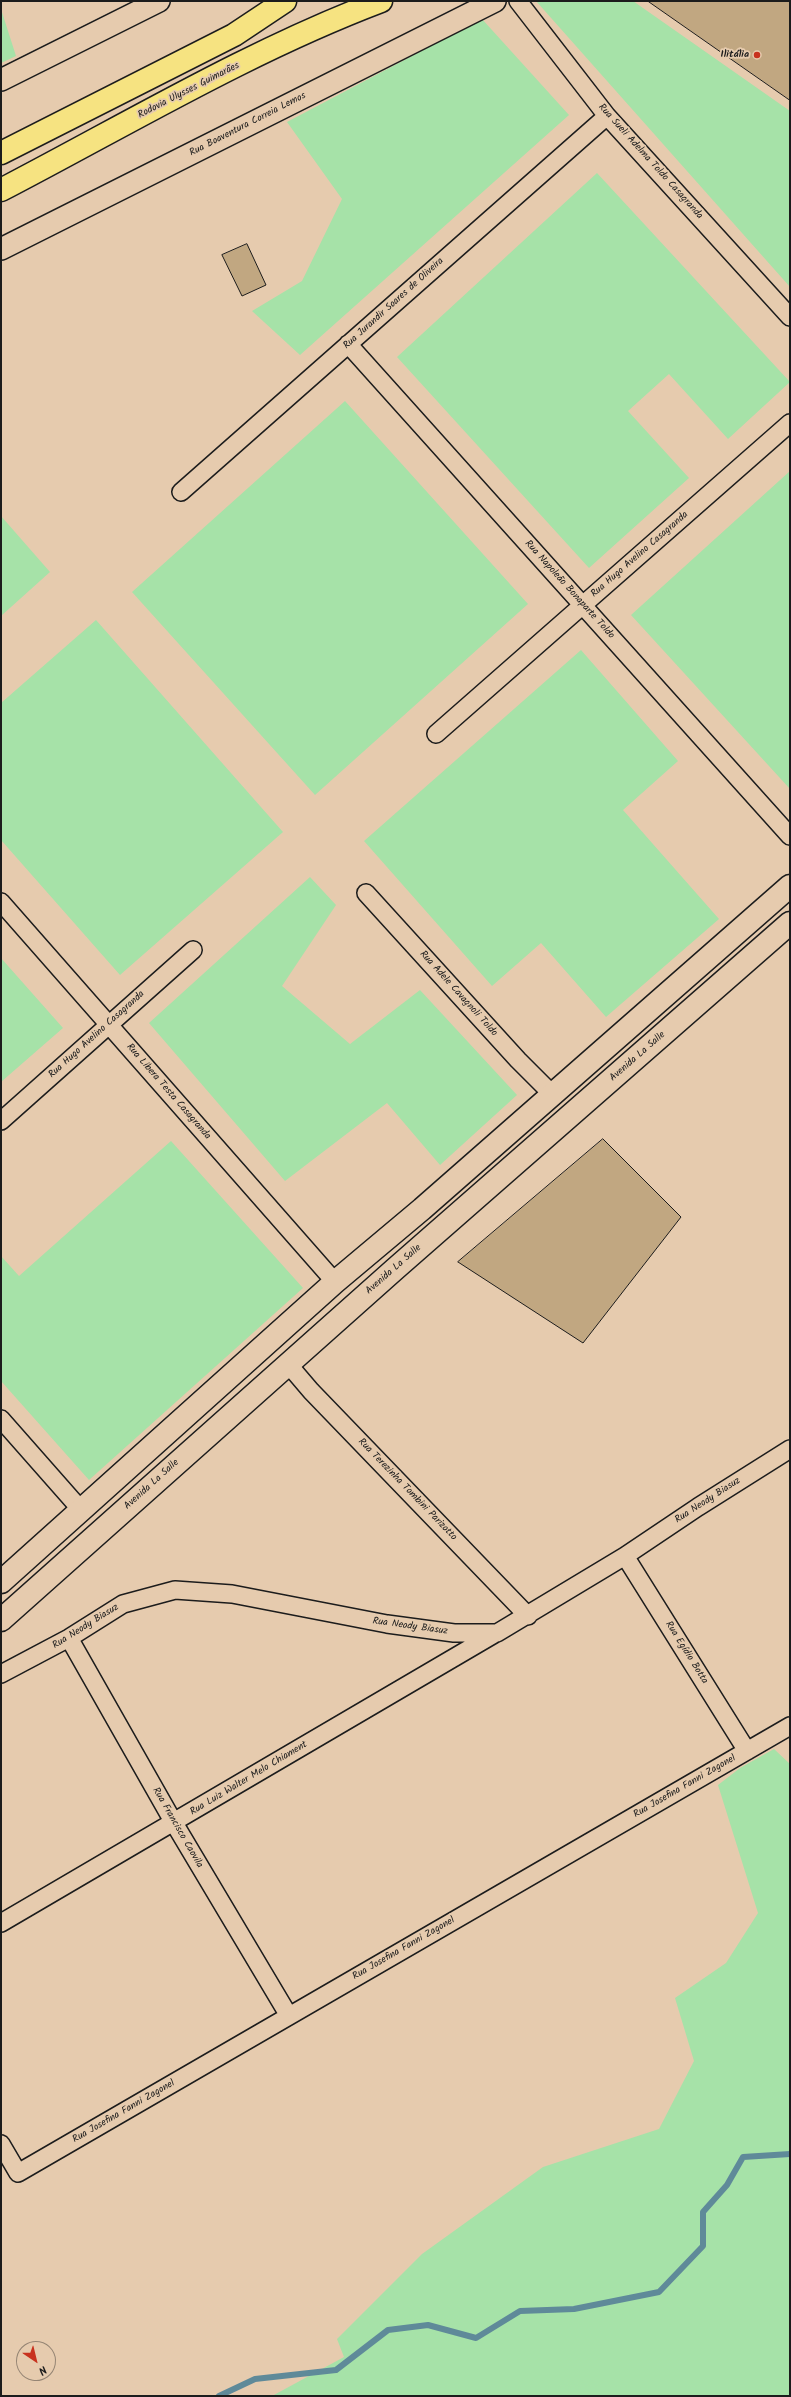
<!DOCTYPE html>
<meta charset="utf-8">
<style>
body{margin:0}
#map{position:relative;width:791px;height:2397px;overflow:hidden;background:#e6cbae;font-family:Kalam,sans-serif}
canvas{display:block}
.frame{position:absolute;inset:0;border:2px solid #1c1c1c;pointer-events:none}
.north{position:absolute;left:16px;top:2341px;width:40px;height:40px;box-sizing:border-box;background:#e6cbae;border:1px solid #958574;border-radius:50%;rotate:145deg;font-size:11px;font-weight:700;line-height:16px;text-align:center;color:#1c1c1c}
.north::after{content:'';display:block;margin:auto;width:14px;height:18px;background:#c8321e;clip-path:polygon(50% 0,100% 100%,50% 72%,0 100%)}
</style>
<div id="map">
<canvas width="791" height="2397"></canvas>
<div class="frame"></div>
<div class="north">N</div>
</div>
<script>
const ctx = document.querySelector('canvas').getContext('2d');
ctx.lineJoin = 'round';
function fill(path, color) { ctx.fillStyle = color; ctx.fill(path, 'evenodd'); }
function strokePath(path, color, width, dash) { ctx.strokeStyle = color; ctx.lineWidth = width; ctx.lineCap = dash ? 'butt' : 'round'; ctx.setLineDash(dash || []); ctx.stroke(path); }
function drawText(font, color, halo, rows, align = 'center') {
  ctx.font = font + ' Kalam,sans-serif'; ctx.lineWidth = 3.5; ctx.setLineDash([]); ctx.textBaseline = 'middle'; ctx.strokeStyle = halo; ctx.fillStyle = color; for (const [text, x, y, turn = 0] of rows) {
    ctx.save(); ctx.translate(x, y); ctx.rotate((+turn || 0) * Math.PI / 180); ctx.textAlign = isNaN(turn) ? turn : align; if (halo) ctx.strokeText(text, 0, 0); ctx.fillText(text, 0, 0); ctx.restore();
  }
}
const green = new Path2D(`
 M536 1H633L790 111V287Z
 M1 9 16 56 1 63Z
 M482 19 569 115 300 355 252 311 302 281 342 199 287 122Z
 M597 173 790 382 728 439 669 374 628 411 689 478 589 568 397 357Z
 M345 401 528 604 315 795 132 592Z
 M790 471V789L631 615Z
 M1 516 50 572 1 616Z
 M96 620 283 832 120 975 1 840V703Z
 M581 650 678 761 623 810 719 919 606 1017 541 943 492 986 364 841Z
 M310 877 336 905 282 986 350 1044 420 990 517 1095 440 1165 387 1103 285 1181 149 1023Z
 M1 958 63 1028 1 1082Z
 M171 1141 303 1288 89 1480 1 1381V1256L19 1276Z
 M774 1749 790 1764V2396H272L344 2357 337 2339 422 2254 543 2167 659 2129 694 2061 675 1998 726 1963 758 1913 718 1785 740 1768Z`);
const stream = new Path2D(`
 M219 2396 255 2379 336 2370 388 2330 428 2325 476 2338 520 2311 574 2309 659 2292 703 2246V2212L727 2185 743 2157 790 2154`);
const building = new Path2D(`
 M648 1H790V100Z
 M247 244 266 285 242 296 222 255Z
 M603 1139 681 1217 583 1343 458 1262Z`);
const minor = new Path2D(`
 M518 1 607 116 790 317
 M348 344 790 836
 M181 492 607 116
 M436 734 790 423
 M366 893 518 1060 552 1094
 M1 902 335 1282
 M1 1121 193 950
 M288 1364 311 1391 528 1616
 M1 1419 82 1511
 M625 1556 747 1751
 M69 1638 174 1823 289 2016
 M1 1674 69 1638 123 1604 175 1590 232 1594 387 1624 454 1633H497L625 1556 698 1507 790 1449
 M1 1923 496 1633
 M1 2144 18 2173 790 1726`);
const tertiary = new Path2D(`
 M1 80 159 1
 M1 249 495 1`);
const secondary = new Path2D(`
 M1 1582 335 1282 422 1209 790 886
 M1 1620 395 1269 790 923`);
const trunk = new Path2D(`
 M1 153 234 35 285 1
 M1 190C126 125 249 51 381 1`);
const markers = [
 [757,55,4,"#c8321e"]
];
const poiNames = [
 ["Ilitália",749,55]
];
const streetNames = [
 ["Rodovia Ulysses Guimarães",189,91,-27],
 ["Rua Boaventura Correia Lemos",248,125,-27],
 ["Rua Sueli Adelma Toldo Casagranda",650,162,48],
 ["Rua Jurandir Soares de Oliveira",394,304,-42],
 ["Rua Hugo Avelino Casagranda",640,555,-41],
 ["Rua Napoleão Bonaparte Toldo",569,590,48],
 ["Rua Adele Cavagnoli Toldo",458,994,48],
 ["Rua Hugo Avelino Casagranda",97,1035,-42],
 ["Avenida La Salle",638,1057,-41],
 ["Rua Libera Testa Casagranda",168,1092,49],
 ["Avenida La Salle",394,1270,-41],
 ["Avenida La Salle",152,1485,-42],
 ["Rua Terezinha Tombini Parizotto",407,1490,46],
 ["Rua Neody Biasuz",708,1501,-33],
 ["Rua Neody Biasuz",86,1627,-32],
 ["Rua Neody Biasuz",410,1627,8],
 ["Rua Egídio Botta",686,1653,58],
 ["Rua Luiz Walter Melo Chiament",249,1779,-31],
 ["Rua Josefina Fanni Zagonel",685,1787,-30],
 ["Rua Francisco Caovila",177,1828,60],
 ["Rua Josefina Fanni Zagonel",404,1949,-30],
 ["Rua Josefina Fanni Zagonel",124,2112,-30]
];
fill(green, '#a6e2a8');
strokePath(stream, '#5f8a99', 6);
fill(building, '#c1a781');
strokePath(building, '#1c1c1c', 1);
strokePath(minor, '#1c1c1c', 20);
strokePath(tertiary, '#1c1c1c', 24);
strokePath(secondary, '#1c1c1c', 25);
strokePath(trunk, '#1c1c1c', 25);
strokePath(minor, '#e6cbae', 17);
strokePath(tertiary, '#e6cbae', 21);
strokePath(secondary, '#e6cbae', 22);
strokePath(trunk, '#f6e381', 22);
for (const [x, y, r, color] of markers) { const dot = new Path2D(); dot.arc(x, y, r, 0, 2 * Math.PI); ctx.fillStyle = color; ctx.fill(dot); strokePath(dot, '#e6cbae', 1.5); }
drawText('bold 10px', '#1c1c1c', '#e6cbae', poiNames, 'right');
drawText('10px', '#1c1c1c', '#e6cbae', streetNames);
</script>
